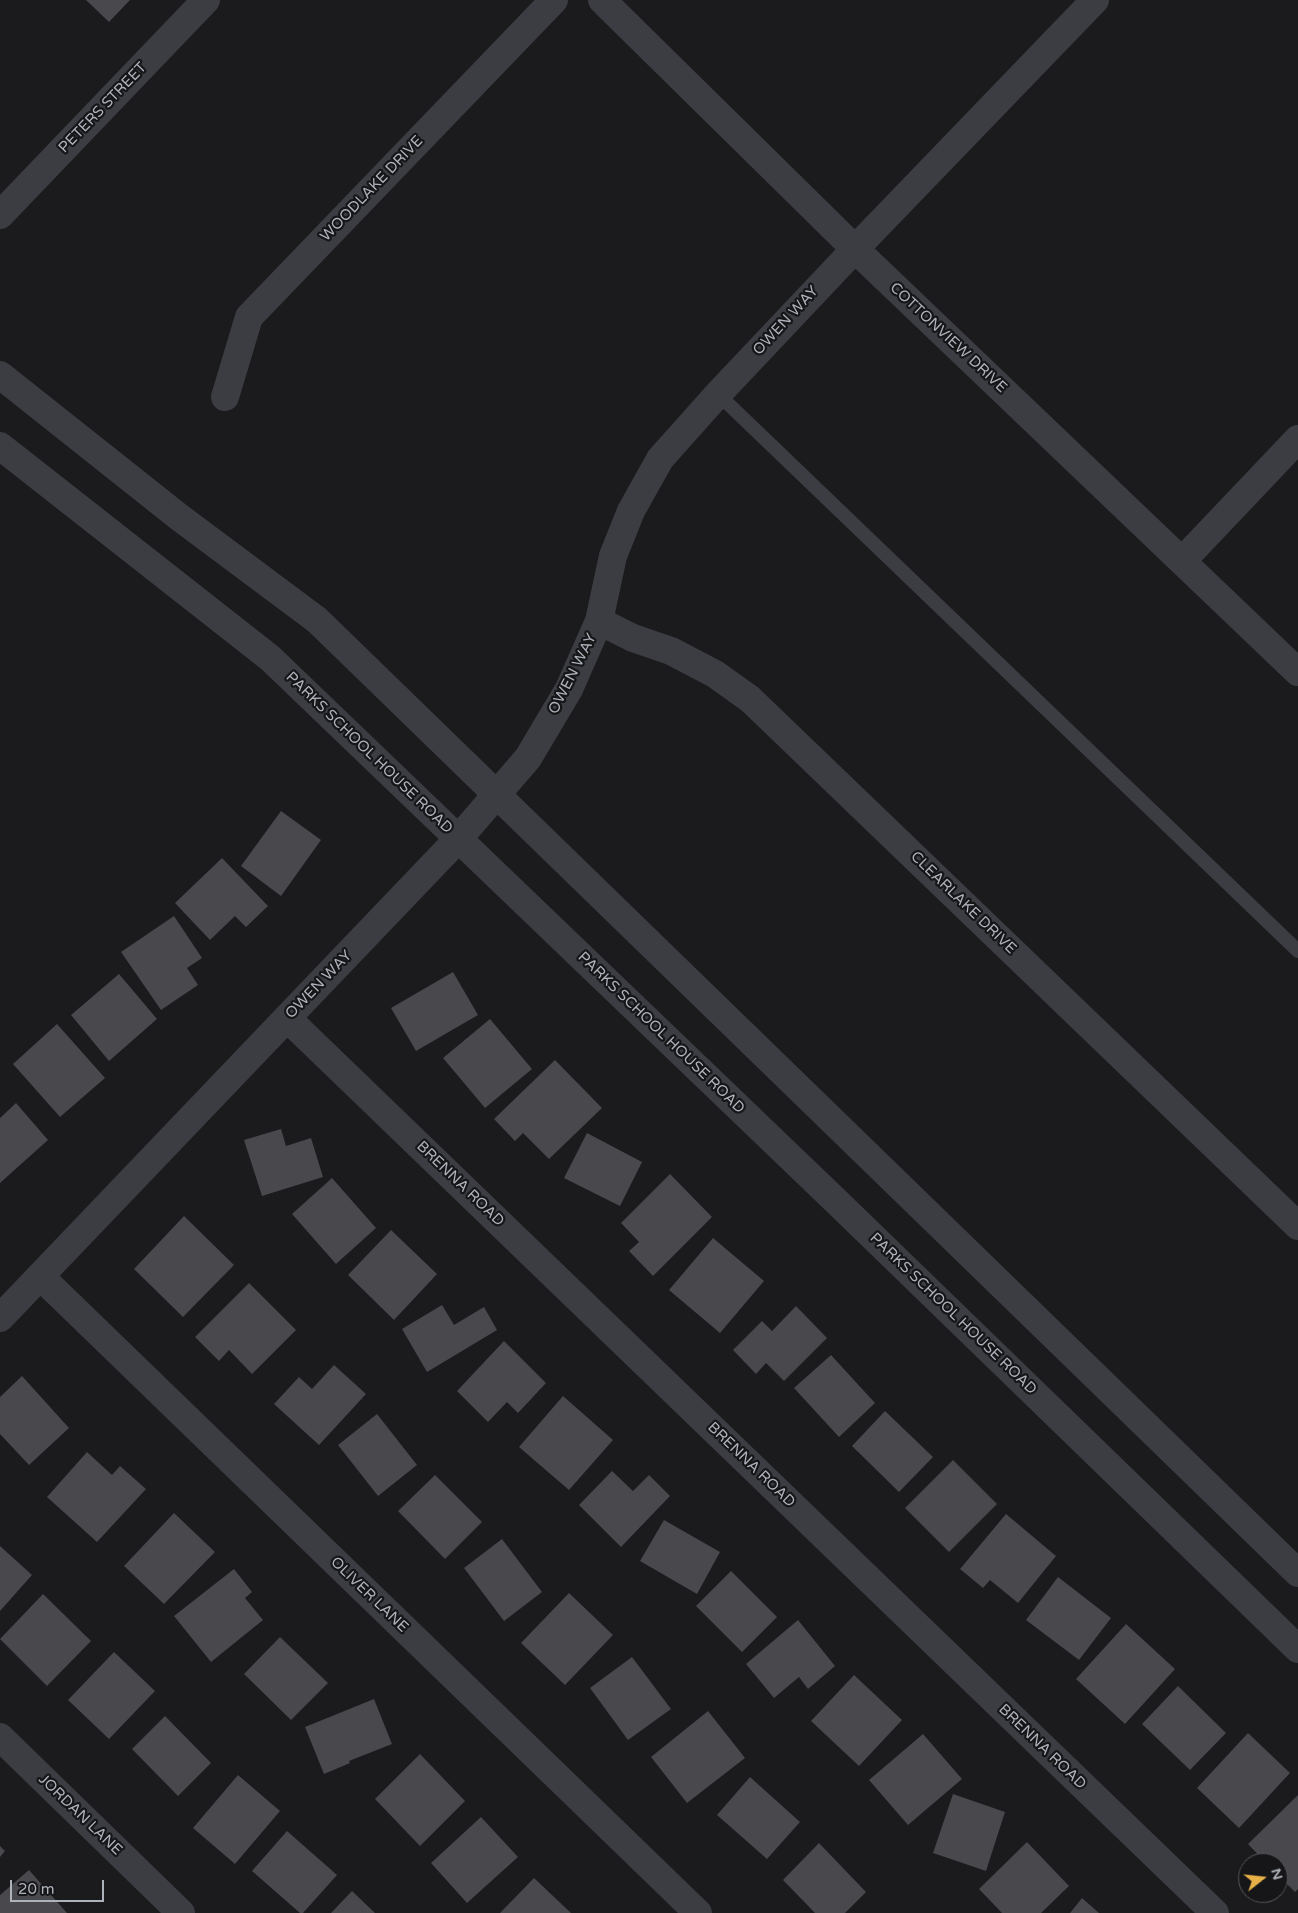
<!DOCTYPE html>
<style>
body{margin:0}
#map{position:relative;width:1298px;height:1913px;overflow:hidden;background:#1b1b1d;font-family:"Varela Round",sans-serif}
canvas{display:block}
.north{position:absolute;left:1238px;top:1853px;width:50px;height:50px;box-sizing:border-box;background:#161618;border:1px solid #535459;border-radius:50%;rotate:74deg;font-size:14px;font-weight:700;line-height:20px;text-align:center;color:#aeb2bb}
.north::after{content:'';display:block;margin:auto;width:18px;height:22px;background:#e8b147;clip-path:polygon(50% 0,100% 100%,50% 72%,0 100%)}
.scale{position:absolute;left:10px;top:1880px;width:94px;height:22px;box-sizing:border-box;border:2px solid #aeb2bb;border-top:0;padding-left:6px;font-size:15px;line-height:18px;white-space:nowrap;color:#aeb2bb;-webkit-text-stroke:4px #161618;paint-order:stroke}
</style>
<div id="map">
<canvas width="1298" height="1913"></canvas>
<div class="north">N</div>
<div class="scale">20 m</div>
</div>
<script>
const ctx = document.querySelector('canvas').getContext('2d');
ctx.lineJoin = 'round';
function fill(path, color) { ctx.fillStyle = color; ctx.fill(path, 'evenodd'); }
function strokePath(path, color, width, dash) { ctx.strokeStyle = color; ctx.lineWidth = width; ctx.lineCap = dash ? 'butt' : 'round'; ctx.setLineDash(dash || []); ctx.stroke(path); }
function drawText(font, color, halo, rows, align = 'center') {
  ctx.font = font + ' "Varela Round",sans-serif'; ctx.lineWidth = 4.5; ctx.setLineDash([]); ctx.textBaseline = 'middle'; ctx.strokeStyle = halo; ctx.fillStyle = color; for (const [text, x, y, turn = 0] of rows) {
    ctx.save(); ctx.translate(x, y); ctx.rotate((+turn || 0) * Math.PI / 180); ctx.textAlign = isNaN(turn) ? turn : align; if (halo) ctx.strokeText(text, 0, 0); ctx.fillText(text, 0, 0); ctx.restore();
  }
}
const building = new Path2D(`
 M86 0H130L109 22Z
 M281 811 321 840 281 896 241 866Z
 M222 858 268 906 246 927 235 916 210 940 175 903Z
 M174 916 202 958 187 968 198 985 161 1010 121 952Z
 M453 972 478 1015 416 1051 391 1008Z
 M119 974 157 1019 109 1061 71 1015Z
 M490 1019 532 1069 485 1108 443 1058Z
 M57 1024 105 1078 60 1117 13 1064Z
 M555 1060 602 1108 549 1159 523 1133 515 1141 494 1119Z
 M16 1103 48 1140 0 1183V1118Z
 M281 1129 286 1146 311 1138 323 1177 262 1196 244 1140Z
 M587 1133 642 1162 620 1206 564 1178Z
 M670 1174 712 1217 653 1276 629 1251 639 1242 621 1223Z
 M332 1178 376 1228 336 1264 292 1214Z
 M184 1216 234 1265 183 1317 134 1269Z
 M391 1230 437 1274 394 1320 348 1275Z
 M713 1238 764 1281 720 1333 669 1290Z
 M249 1283 296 1330 252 1374 229 1350 219 1361 195 1337Z
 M442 1305 454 1325 484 1307 497 1330 427 1372 402 1329Z
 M796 1306 827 1338 784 1381 766 1363 756 1374 733 1350 762 1321 772 1331Z
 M504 1341 546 1383 518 1413 507 1402 488 1422 457 1391Z
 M831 1355 875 1403 839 1437 794 1388Z
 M334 1365 366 1394 319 1445 274 1404 299 1377 312 1389Z
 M22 1376 69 1428 29 1465 0 1434V1397Z
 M563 1396 613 1440 569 1490 519 1447Z
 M885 1411 933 1457 899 1492 852 1446Z
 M377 1414 417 1465 378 1496 338 1445Z
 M87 1452 112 1475 120 1466 146 1489 97 1542 47 1497Z
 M953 1460 997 1504 949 1552 905 1508Z
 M612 1471 633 1491 649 1475 670 1496 621 1547 579 1505Z
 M435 1475 482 1522 445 1559 398 1511Z
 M174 1513 215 1552 164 1604 124 1566Z
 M1006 1514 1056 1556 1018 1603 990 1580 983 1588 960 1569Z
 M664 1520 720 1552 697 1594 640 1561Z
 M502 1539 542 1592 504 1621 464 1568Z
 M0 1546 32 1575 0 1611Z
 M234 1569 252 1592 245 1598 263 1620 211 1662 174 1616Z
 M731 1571 777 1617 742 1652 696 1606Z
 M1058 1577 1111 1618 1079 1660 1026 1620Z
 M569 1593 613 1635 565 1685 521 1643Z
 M43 1594 91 1641 47 1686 0 1639Z
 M798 1620 835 1666 808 1689 799 1677 774 1698 746 1664Z
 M1126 1624 1175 1669 1125 1724 1076 1679Z
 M280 1637 328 1683 291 1720 244 1674Z
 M114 1652 155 1691 109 1739 68 1700Z
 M632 1657 671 1709 628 1740 590 1688Z
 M854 1675 902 1720 859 1766 811 1721Z
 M1178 1686 1226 1733 1190 1770 1142 1724Z
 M374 1699 392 1744 349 1761 350 1763 324 1774 305 1727Z
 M708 1711 745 1758 687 1803 651 1757Z
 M165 1716 211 1763 178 1796 132 1749Z
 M1248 1733 1290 1773 1239 1828 1197 1788Z
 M923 1734 962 1779 908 1825 869 1780Z
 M420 1754 465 1801 420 1846 375 1799Z
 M238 1775 280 1811 235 1864 193 1828Z
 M750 1777 800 1822 767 1859 717 1815Z
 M953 1794 1005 1812 986 1871 933 1853Z
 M1298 1795V1889L1295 1892 1278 1875V1863H1266L1248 1844Z
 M481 1817 518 1857 467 1903 431 1863Z
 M287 1831 337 1875 303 1913H300L252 1871Z
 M1027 1842 1069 1886 1041 1913H1002L979 1889Z
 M819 1843 866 1892 845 1913H815L783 1880Z
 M0 1846 5 1851 0 1857Z
 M29 1870 67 1913H0V1895Z
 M534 1878 571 1913H500Z
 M352 1891 375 1913H331Z
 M1082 1898 1099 1913H1070Z`);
const service = new Path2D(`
 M718 394 1298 951`);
const minor = new Path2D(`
 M602 0 855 249 1298 672
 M0 215 206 0
 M225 397 249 317 554 0
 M1183 560 1298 439
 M599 621 633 638 671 651 715 674 750 699 1298 1226
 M287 1018 1215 1913
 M40 1276 698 1913
 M0 1318 459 838 528 758 569 689 599 621 613 556 631 511 660 459 718 394 855 249 1095 0
 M0 1737 181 1913`);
const tertiary = new Path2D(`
 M0 375 179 517 317 620 1298 1573
 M0 446 270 658 837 1202 1298 1649`);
const streetNames = [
 ["PETERS STREET",103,108,-46],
 ["WOODLAKE DRIVE",372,189,-46],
 ["OWEN WAY",786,321,-47],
 ["COTTONVIEW DRIVE",948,338,43],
 ["OWEN WAY",573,674,-63],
 ["PARKS SCHOOL HOUSE ROAD",369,753,44],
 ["CLEARLAKE DRIVE",963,903,44],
 ["OWEN WAY",319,985,-46],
 ["PARKS SCHOOL HOUSE ROAD",661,1033,44],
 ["BRENNA ROAD",460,1184,44],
 ["PARKS SCHOOL HOUSE ROAD",953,1314,44],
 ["BRENNA ROAD",751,1465,44],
 ["OLIVER LANE",369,1595,44],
 ["BRENNA ROAD",1042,1747,44],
 ["JORDAN LANE",80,1815,44]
];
fill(building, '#48484d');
strokePath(service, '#3c3d42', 14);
strokePath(minor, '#3c3d42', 28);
strokePath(tertiary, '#3c3d42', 28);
drawText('15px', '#aeb2bb', '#161618', streetNames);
</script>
